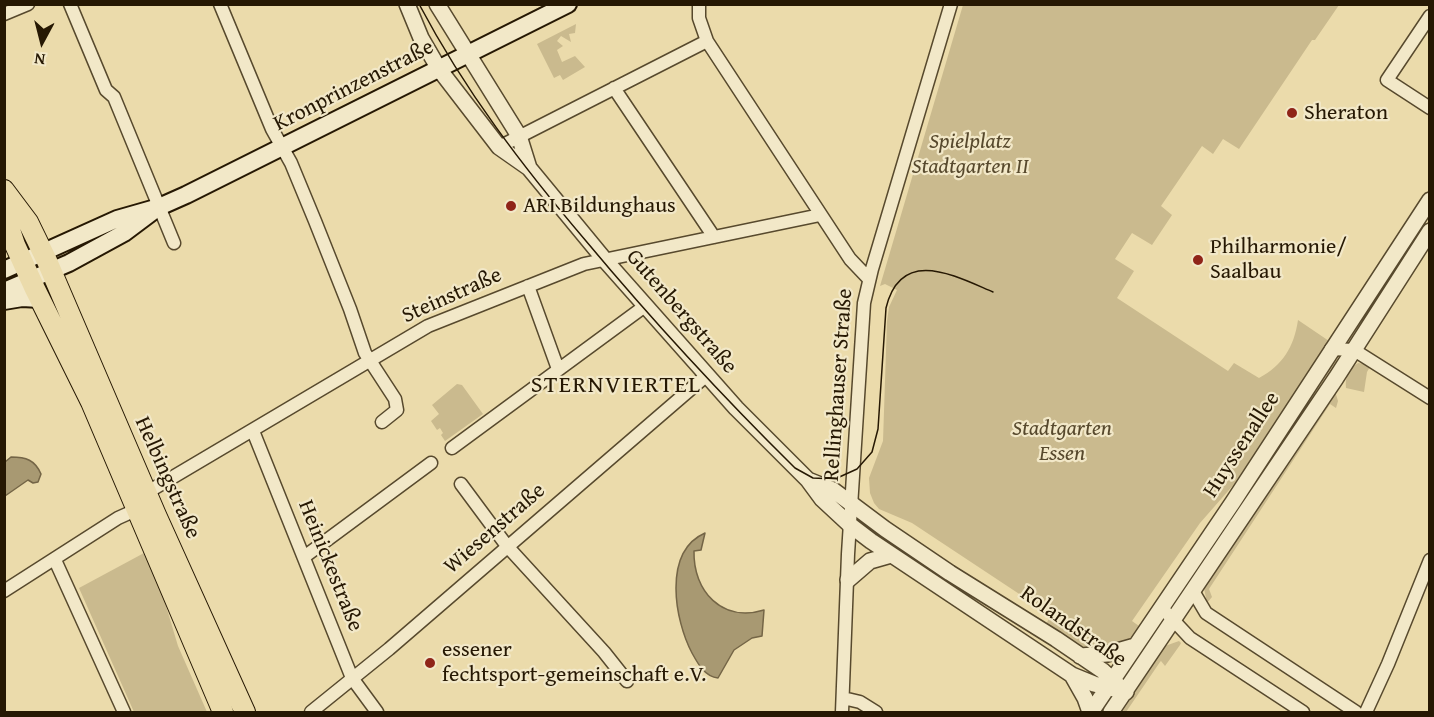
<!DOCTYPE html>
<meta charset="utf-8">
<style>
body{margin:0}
#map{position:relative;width:1434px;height:717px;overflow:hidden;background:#ebdbab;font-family:"Gentium Book Plus",serif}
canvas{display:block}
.frame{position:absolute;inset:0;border:6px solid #261803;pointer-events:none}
.north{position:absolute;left:12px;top:12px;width:60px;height:60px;-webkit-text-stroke:4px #f2e8c8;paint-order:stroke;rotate:187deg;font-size:16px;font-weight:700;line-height:24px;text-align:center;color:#261803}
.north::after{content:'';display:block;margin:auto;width:21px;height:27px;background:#261803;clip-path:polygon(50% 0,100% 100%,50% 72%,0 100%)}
</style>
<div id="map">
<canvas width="1434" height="717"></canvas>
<div class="frame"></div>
<div class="north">N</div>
</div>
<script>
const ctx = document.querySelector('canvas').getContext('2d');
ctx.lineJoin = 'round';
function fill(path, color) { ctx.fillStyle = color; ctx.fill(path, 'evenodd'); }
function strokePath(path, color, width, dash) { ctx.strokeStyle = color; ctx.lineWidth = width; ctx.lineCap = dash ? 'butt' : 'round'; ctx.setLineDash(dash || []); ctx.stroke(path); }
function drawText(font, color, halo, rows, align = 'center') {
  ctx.font = font + ' "Gentium Book Plus",serif'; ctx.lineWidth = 4.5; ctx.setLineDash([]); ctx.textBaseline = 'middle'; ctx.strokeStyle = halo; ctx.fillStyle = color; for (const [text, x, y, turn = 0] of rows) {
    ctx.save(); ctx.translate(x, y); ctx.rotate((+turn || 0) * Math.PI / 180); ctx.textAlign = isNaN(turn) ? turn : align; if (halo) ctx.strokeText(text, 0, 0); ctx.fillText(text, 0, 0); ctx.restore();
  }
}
const green = new Path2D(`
 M963 5H1339L1315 40H1312L1239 149 1223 139 1213 154 1202 146 1161 206 1172 215 1152 245 1132 233 1115 259 1134 271 1117 298 1228 371 1234 363 1259 378C1283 365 1294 347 1298 320L1329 341 1236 482 1200 523 1132 621 1139 626 1132 636 1125 642 1097 651 1072 643 1045 626 1051 615 912 523 879 509 874 503 870 493 869 478 883 441 887 321 889 307 897 290 885 284 880 286Z
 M576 24 575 33 569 34 571 42 561 36 557 41 563 46 557 50 562 62 575 56 585 67 563 80 560 75 554 78 537 44Z
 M1336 360H1339L1237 517 1234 516 1254 477 1327 366Z
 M1358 363 1371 365 1367 372 1364 392 1346 388C1345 376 1348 370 1358 363Z
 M457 384 462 385 483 414 445 441 441 435 443 433 440 428 437 430 431 421 439 414 432 405Z
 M1335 391 1338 401 1336 408 1330 404 1209 589 1212 597 1207 603 1204 588Z
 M144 553 164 599 178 646 207 712H134L79 588Z
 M1179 641 1181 643 1180 645 1165 666 1161 661 1160 662 1126 712H1122L1165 646Z`);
const water = new Path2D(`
 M11 457C26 457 35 460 41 474L38 482 33 483 28 480 5 496V462Z
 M705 533 701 550 694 551C693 591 722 623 764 610L762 636 752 638 734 650 718 678C705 677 698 664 692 653 675 621 662 552 705 533Z`);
const minor = new Path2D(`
 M70 4 106 90 114 97 174 243
 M220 4 272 129 291 163 315 221 350 309 365 353 395 399 397 410 382 422
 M699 4V18L707 41 850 259 869 279
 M4 14 28 4
 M1430 16 1387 80 1430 108
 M614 88 714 237
 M499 147 707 41
 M528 286 558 369
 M1331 349 1354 350 1430 398
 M253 431 352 678 377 712
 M452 448 645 306
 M461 484 507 546 604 652 627 681
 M141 496 428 326 584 264 820 215
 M304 557 431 463
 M55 560 124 712
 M4 591 118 518 138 509
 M1193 591 1206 613 1356 712
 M1162 608 1190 638 1303 712
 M843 698 860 702 876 712
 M311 712 389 649 707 375
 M842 712 848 554 864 303 872 269 951 4
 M1366 712 1388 664 1430 560`);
const tertiary = new Path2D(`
 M407 4 421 38 439 69 499 147 529 168 604 259 736 408 808 480 822 499 850 525 871 541 1072 675 1094 684 1126 692
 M437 4 519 136 529 168
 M808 480 833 490 885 529 950 573 1056 639 1103 671 1120 687
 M848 580 870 561 891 555
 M1080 656 1107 654 1135 646
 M1072 675 1085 698 1090 712
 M1091 712 1233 502 1430 200
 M1111 712 1336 378 1430 231`);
const secondary = new Path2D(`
 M4 270 117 219 159 207 186 195 568 4
 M4 291 69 263 124 233 152 212
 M4 301 22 298 40 299`);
const primary = new Path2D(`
 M4 190 28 222 47 261 156 515 245 712
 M4 193 9 227 15 245 35 289 91 402 223 712`);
const tram = new Path2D(`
 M419 4C465 91 523 167 586 241 652 320 721 395 795 468L813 478 835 479 857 469 872 452 878 429 886 308C901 246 955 276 993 292`);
const markers = [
 [1292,113,6,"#8f2418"],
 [511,206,6,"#8f2418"],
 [1198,260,6,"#8f2418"],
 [430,663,6,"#8f2418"]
];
const streetNames = [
 ["Kronprinzenstraße",354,86,-27],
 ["Steinstraße",452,296,-24],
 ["Gutenbergstraße",681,312,49],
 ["Rellinghauser Straße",839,385,-86],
 ["Huyssenallee",1242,445,-57],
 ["Helbingstraße",167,478,66],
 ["Wiesenstraße",495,529,-41],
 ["Heinickestraße",330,566,68],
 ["Rolandstraße",1073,627,35]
];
const poiNames = [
 ["Sheraton",1304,113],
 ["ARI Bildunghaus",523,206],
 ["Philharmonie/",1210,247],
 ["Saalbau",1210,272],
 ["essener",442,650],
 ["fechtsport-gemeinschaft e.V.",442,675]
];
const parkNames = [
 ["Spielplatz",970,142],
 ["Stadtgarten II",970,167],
 ["Stadtgarten",1062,429],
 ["Essen",1062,454]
];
const neighbourhoodNames = [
 ["STERNVIERTEL",616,386]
];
fill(green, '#caba8e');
fill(water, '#a89972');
strokePath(water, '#746546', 1.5);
strokePath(minor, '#57492d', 15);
strokePath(tertiary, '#57492d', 18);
strokePath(secondary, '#261803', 20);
strokePath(primary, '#261803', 22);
strokePath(minor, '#f2e8c8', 12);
strokePath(tertiary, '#f2e8c8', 15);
strokePath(secondary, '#f2e8c8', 16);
strokePath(primary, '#ebdbab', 20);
strokePath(tram, '#261803', 1.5);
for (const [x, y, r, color] of markers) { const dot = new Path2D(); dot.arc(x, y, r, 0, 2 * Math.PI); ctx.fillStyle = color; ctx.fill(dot); strokePath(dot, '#f2e8c8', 2); }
drawText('22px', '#261803', '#f2e8c8', streetNames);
drawText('22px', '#261803', '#f2e8c8', poiNames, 'left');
drawText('italic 22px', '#57492d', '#f2e8c8', parkNames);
ctx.letterSpacing = '1.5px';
drawText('24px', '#261803', '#f2e8c8', neighbourhoodNames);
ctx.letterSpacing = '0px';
</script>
